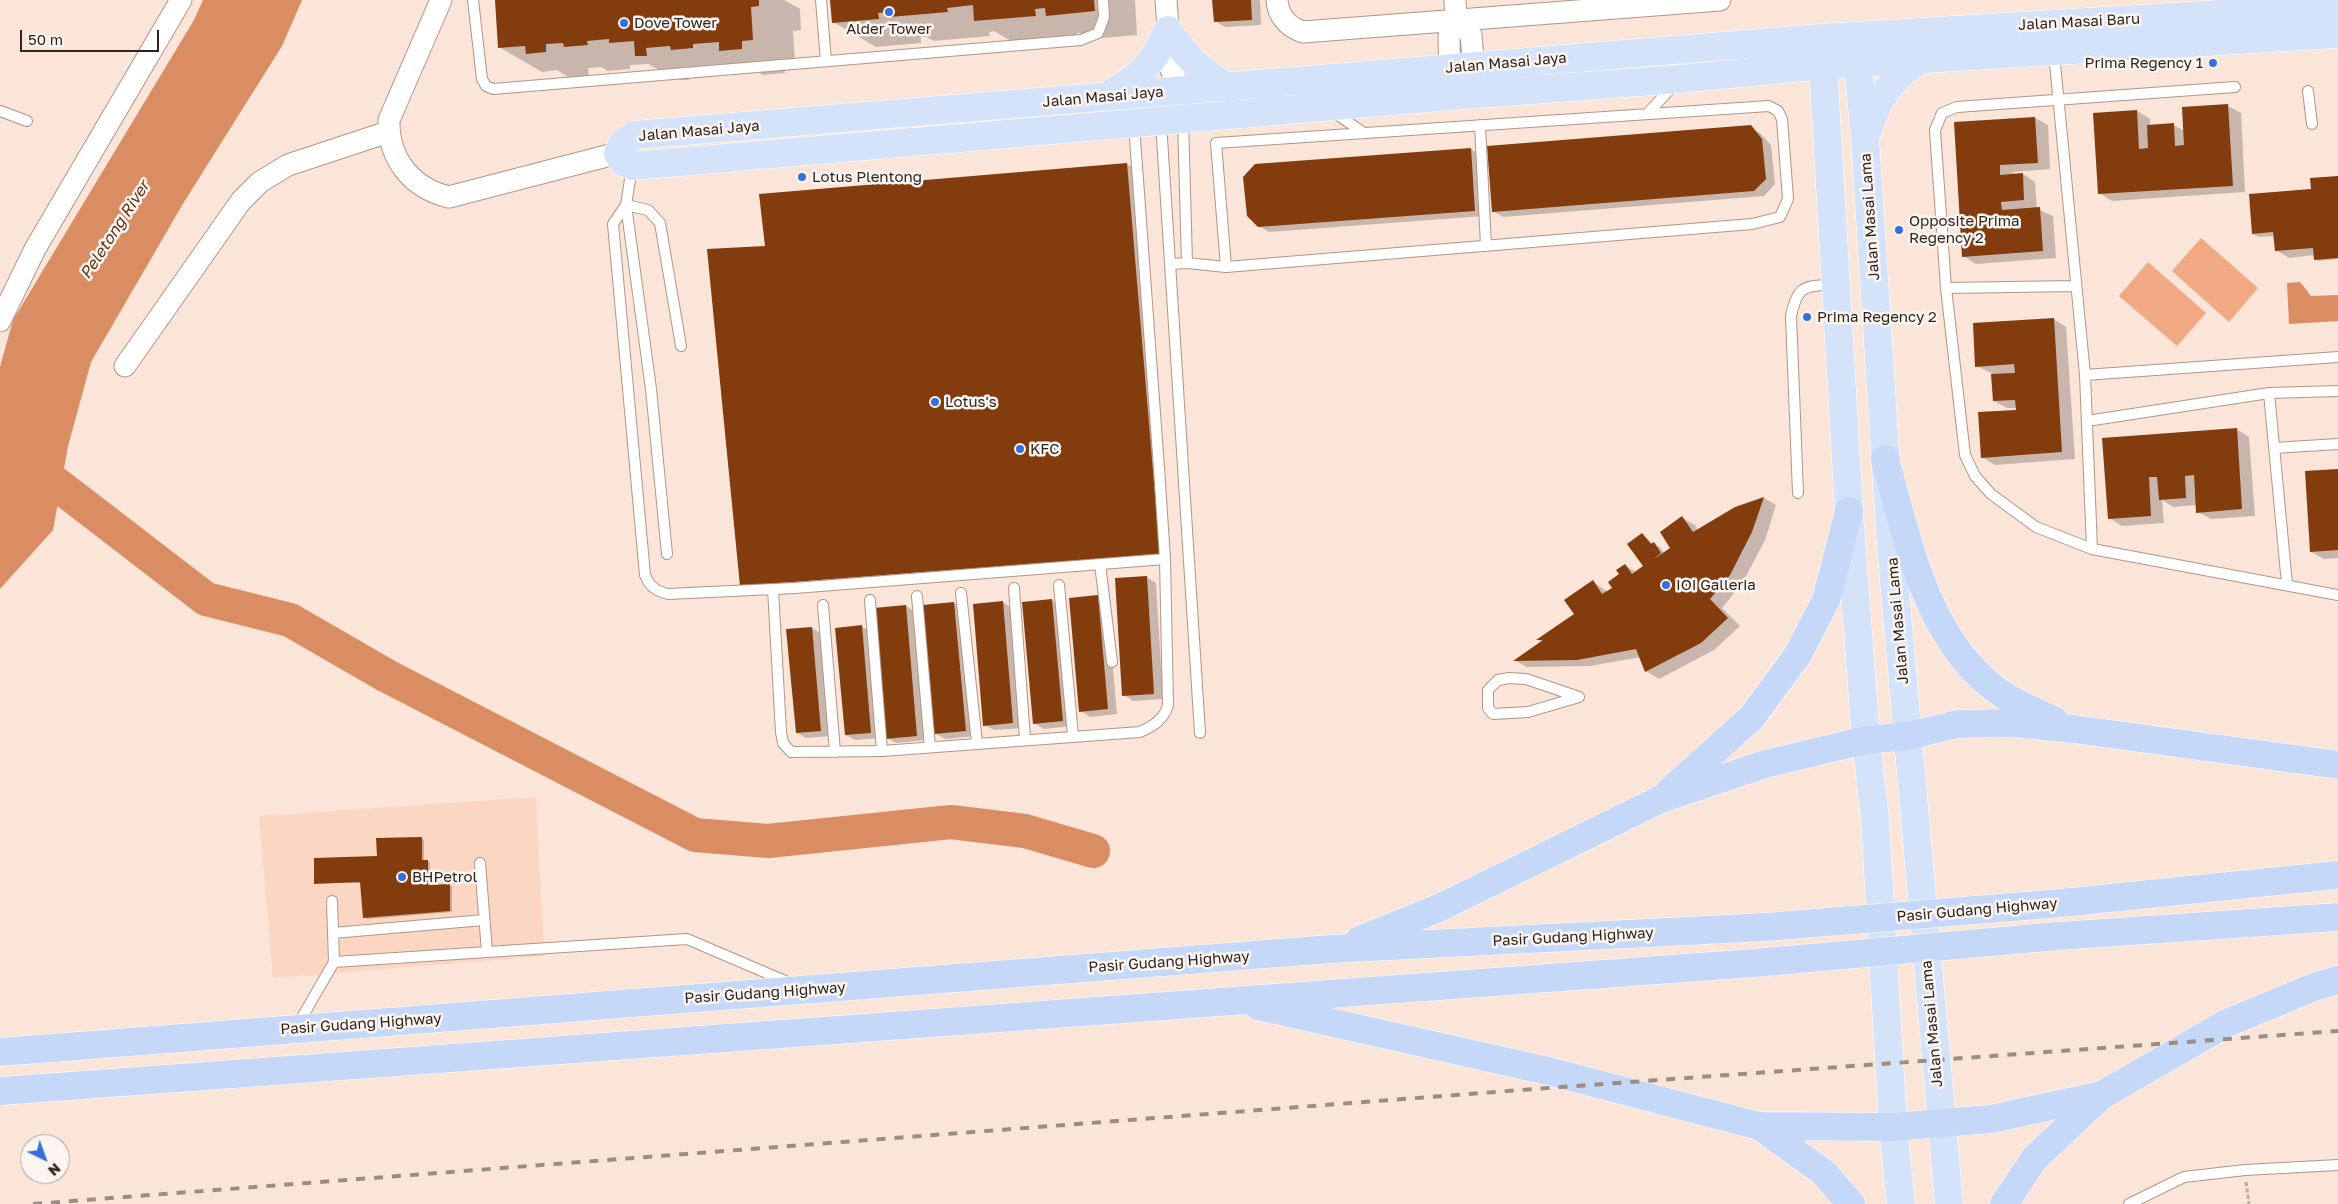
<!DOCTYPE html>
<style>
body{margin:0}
#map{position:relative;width:2338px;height:1204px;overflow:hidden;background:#fbe4d8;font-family:"Golos Text",sans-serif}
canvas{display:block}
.north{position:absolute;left:20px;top:1134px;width:50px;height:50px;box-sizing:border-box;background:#fbf5f2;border:1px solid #a9a19d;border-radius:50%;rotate:138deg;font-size:14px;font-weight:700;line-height:20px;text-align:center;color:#2e241e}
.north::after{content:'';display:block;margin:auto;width:18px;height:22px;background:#346fdd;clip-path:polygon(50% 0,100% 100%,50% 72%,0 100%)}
.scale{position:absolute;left:20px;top:30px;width:139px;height:22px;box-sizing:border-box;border:2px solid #2e241e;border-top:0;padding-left:6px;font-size:15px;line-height:18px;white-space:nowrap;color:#2e241e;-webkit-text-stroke:4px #fbf5f2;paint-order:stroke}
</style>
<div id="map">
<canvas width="2338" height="1204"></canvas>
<div class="north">N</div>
<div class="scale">50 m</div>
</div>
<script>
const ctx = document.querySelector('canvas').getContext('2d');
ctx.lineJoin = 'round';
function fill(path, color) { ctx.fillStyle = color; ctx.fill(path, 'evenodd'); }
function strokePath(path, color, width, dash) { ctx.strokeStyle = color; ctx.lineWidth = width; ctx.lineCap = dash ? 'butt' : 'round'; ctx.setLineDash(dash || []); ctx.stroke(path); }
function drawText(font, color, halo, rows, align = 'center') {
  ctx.font = font + ' "Golos Text",sans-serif'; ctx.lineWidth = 5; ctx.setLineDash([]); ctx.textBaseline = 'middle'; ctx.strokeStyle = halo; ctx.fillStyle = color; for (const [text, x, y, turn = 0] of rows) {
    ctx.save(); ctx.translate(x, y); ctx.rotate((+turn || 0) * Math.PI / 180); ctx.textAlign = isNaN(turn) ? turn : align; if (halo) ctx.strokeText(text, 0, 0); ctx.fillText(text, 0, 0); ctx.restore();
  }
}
const built = new Path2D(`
 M536 797 544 956 273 978 259 816Z`);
const green = new Path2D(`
 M2201 238 2258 288 2229 322 2172 271Z
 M2148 262 2206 313 2177 346 2119 296Z`);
const water = new Path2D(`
 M203 0H302L282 46 184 202 91 362 68 446 53 530 0 589V367L13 320 194 20Z
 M2300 282 2311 296 2338 295V321L2289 324 2287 283Z`);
const shadow = new Path2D(`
 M496 0H784L800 9 801 30 793 31 795 64 784 65 785 73 763 75 751 67 689 72V80H679L648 64 630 65V69L608 71 601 67 588 68 589 76 570 78 557 70 542 72 499 47Z
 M840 0H1135L1137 35 1090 39 1077 32 1078 40 1018 45 994 31 989 32 990 36 934 41 926 37H921V43L876 47 833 22Z
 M1214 0H1260L1261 25 1225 27 1215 21Z
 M2228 106 2241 113 2245 192 2112 201 2099 193 2137 111 2150 119V126L2173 125 2185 131Z
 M2035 118 2048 125 2050 169 2013 172V175L2023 174 2035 182 2037 209 2053 216 2056 258 1976 264 1963 256 1955 124Z
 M1750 127 1760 133 1771 145 1775 184 1764 196 1503 217 1493 211Z
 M1471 149 1480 155 1484 216 1269 232 1259 226Z
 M1127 164 1133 168 1165 557 748 589 766 247Z
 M2338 178V259L2318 261 2315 255 2289 258 2276 250 2275 236 2259 237 2253 234 2312 190Z
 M2054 319 2066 327 2075 459 1995 465 1982 457 2017 411V408H2007L1994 401 1993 374 1977 366Z
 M2236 429 2249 437 2255 516 2211 519 2198 512 2197 505 2173 507 2162 500 2164 523 2122 526 2109 518 2104 439Z
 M2338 470V558L2324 559 2311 552Z
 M1764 498 1776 505 1765 540 1743 582 1722 608 1740 626 1714 650 1659 679 1646 671 1641 657 1590 666 1527 667 1516 661 1543 642 1538 640 1575 615 1593 582 1608 592 1614 588 1625 566 1637 572 1646 566 1642 534 1653 544 1660 547 1664 553 1672 548 1682 518 1695 525 1698 530 1736 508Z
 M1146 577 1156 583 1163 699 1133 701 1124 695Z
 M1097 596 1107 602 1117 714 1090 717 1081 711Z
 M1052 600 1062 606 1072 726 1044 729 1034 723Z
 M1002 602 1012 608 1022 728 994 730 985 725Z
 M954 603 964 608 975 736 945 739 935 733 924 606Z
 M906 606 915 612 927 740 896 743 887 738Z
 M861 626 871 632 880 738 855 740 846 735Z
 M812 628 822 634 831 736 806 738 797 733Z
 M421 838 424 840V861L430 862V886H452V912L367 919 364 917 362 883H315Z`);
const river = new Path2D(`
 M24 459 206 599 290 620 387 676 695 835 768 841 951 822 1025 831 1093 851`);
const building = new Path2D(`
 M495 0H759V6L751 7 753 40 742 41V49L719 51V42L693 44V48L671 50 670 46 646 48 647 56H635L634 41 609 43V39L587 41 588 45 564 47 563 43 546 44V52L526 54 525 46 498 48Z
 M830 0H1094L1095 11 1046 16 1045 8 1035 9 1036 16 974 21 973 5 947 8 948 12 890 17 889 12 878 13 879 19 832 23Z
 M1212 0H1251L1252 20 1214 22Z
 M2228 104 2233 186 2098 194 2093 113 2137 110 2139 149 2148 148 2147 125 2174 123 2175 146 2184 145 2182 107Z
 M2035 117 2038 163 2000 165V175L2023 173 2024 200 2001 202 2002 210 2040 207 2043 251 1962 257 1954 122Z
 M1751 125 1762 139 1766 179 1754 191 1492 212 1487 146Z
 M1471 148 1475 211 1258 227 1247 216 1243 177 1255 164Z
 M1127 163 1160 554 740 586 707 249 765 246 759 194Z
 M2338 176V258L2314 260 2313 248 2275 251 2273 232 2252 234 2249 194 2311 189 2310 178Z
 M2054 318 2062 452 1981 458 1978 412 2016 410 2015 400 1993 401 1991 374 2015 373 2014 364 1975 367 1973 323Z
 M2237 428 2242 509 2196 513 2194 475 2185 476 2186 498 2159 500 2157 477H2149L2151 516 2108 519 2102 438Z
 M2338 469V550L2310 552 2305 471Z
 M1764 497 1752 532 1730 575 1710 599 1728 618 1701 643 1645 672 1636 649 1577 660 1513 661 1543 640H1536L1574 614 1564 600 1593 580 1602 594 1612 588 1608 582 1619 574 1616 570 1625 564 1632 574 1643 566 1627 544 1642 533 1651 544 1654 542 1661 553 1654 559 1670 548 1660 532 1682 516 1693 532 1735 507Z
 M1147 576 1154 694 1122 696 1115 578Z
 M1098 595 1108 709 1079 712 1069 598Z
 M1052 599 1063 721 1033 724 1022 602Z
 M1003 601 1013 723 983 726 973 604Z
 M954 602 966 731 934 734 923 605Z
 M906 605 917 736 885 739 874 608Z
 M862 625 871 733 845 735 835 628Z
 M812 627 821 731 796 733 786 629Z
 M422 837V860H428V885L450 884V911L363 918 360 882 314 884V858L377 856 376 838Z`);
const path = new Path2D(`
 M2246 1182 2249 1204`);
const service = new Path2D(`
 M473 0 482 79 486 86 493 89 1081 40 1098 33 1104 17 1103 0
 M821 0 826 61
 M2054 53 2085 375 2092 549
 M2235 87 1957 107 1942 113 1935 130 1946 288 1965 455 1975 476 1991 494 2036 527 2092 549 2338 595
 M2308 91 2312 124
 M1769 106 1778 111 1782 119 1788 199 1780 217 1752 224 1226 267 1216 143Z
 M0 111 27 121
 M1332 111 1364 133
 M1647 114 1674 85
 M1183 119 1187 263
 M1161 122 1200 733
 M1480 125 1486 246
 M632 167 626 205 651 389 667 554
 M1170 264 1187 263 1226 267
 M1946 288 2076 286
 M681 346 660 223 648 210 626 205 613 224 645 575C650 587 656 591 668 594L795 588 1165 559
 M2085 375 2338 357
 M2269 393 2287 584
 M2087 421 2269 393 2338 391
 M2274 448 2338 444
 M1798 493 1791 316C1798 283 1805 287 1835 284
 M1100 564 1112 662
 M1059 585 1073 736
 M1014 588 1025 739
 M773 589 781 732 783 743 791 752 882 751 1140 732C1153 726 1164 720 1168 705L1165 559 1159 468 1134 125
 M961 593 977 743
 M917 596 930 747
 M870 600 882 751
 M823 605 835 752
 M1509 678 1526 679 1579 697 1528 712 1493 714 1488 708V690L1498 680Z
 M480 863 487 952
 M332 901 334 962
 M333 933 484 920
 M297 1026 334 962 687 939 790 983
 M2129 1204 2184 1177 2245 1170 2338 1165`);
const minor = new Path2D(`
 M441 0 389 120C388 158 411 188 449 197L618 153
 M1166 0 1171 70 1182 91 1183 119
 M1277 0C1278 16 1288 27 1303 32L1720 0
 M1456 19 1471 35 1475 81
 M1450 83 1449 36 1456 19 1455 0
 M0 321 35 249 181 0
 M125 366 241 201 260 182 288 165 388 132`);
const primary = new Path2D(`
 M2338 7 1821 38 634 135 622 144 618 153 623 162 632 166 1451 96 1680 79 1824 65 2338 34
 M1856 45 1865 138 1891 546 1949 1204
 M1822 47 1849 511 1866 740 1875 819 1893 1127 1901 1204
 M1109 95 1141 73 1156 54 1168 30C1186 57 1200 69 1227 87
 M1867 133C1879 96 1890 80 1922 58`);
const trunk = new Path2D(`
 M1885 459C1907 536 1924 631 1990 685 2009 701 2031 710 2054 720
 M1670 791 1751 718 1797 656 1826 600 1849 511
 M2061 903 2338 875
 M2059 936 2338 917
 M1359 940 1439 908 1661 799 1765 764 1866 740 1908 736 1957 724 2013 723 2073 729 2338 765
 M1258 1006 1548 1071 1759 1126 1893 1127 1991 1119 2102 1095
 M0 1052 1331 949 1766 927
 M0 1091 1754 963
 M1759 1126 1823 1172 1851 1204
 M2004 1204 2035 1158 2102 1095 2227 1023 2314 987 2338 980`);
const rail = new Path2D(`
 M33 1204 1534 1089 2338 1031`);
const trunkBridge = new Path2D(`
 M1766 927 2061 903
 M1754 963 2059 936`);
const markers = [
 [889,12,5,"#346fdd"],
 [624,23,5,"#346fdd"],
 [2213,63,5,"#346fdd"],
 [802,177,5,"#346fdd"],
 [1899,230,5,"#346fdd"],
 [1807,317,5,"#346fdd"],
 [935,402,5,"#346fdd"],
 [1020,449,5,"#346fdd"],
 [1666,585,5,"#346fdd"],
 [402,877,5,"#346fdd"]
];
const streetNames = [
 ["Jalan Masai Baru",2079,22,-3],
 ["Jalan Masai Jaya",1506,63,-5],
 ["Jalan Masai Jaya",1103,97,-5],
 ["Jalan Masai Jaya",699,131,-5],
 ["Jalan Masai Lama",1870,217,-94],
 ["Jalan Masai Lama",1898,621,-95],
 ["Pasir Gudang Highway",1977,910,-5],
 ["Pasir Gudang Highway",1573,937,-3],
 ["Pasir Gudang Highway",1169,962,-4],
 ["Pasir Gudang Highway",765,993,-4],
 ["Pasir Gudang Highway",361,1024,-4],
 ["Jalan Masai Lama",1932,1024,-95]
];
const poiNames = [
 ["Dove Tower",634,23],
 ["Alder Tower",889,29,"center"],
 ["Prima Regency 1",2203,63,"right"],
 ["Lotus Plentong",812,177],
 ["Opposite Prima",1909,221],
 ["Regency 2",1909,238],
 ["Prima Regency 2",1817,317],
 ["Lotus's",945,402],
 ["KFC",1030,449],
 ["IOI Galleria",1676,585],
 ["BHPetrol",412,877]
];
const waterNames = [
 ["Peletong River",115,230,-57]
];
fill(built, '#fad6c3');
fill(green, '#f1a983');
fill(water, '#da8c62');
fill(shadow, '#0003');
strokePath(river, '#da8c62', 34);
fill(building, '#823c0d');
strokePath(service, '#b19688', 12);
strokePath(minor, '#b19688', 23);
strokePath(primary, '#fff', 29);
strokePath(trunk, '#fff', 29);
strokePath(path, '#bdaaa0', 3, [4, 2.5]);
strokePath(service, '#fff', 10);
strokePath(minor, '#fff', 21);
strokePath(primary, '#d4e2fa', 28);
strokePath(trunk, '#c6d8f8', 28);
strokePath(rail, '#9d8c83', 4, [9, 9]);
strokePath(trunkBridge, '#fff', 29, []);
strokePath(trunkBridge, '#c6d8f8', 28);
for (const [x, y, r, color] of markers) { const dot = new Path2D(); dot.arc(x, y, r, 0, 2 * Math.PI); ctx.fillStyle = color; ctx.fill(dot); strokePath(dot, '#fbf5f2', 2); }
drawText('15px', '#2e241e', '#fbf5f2', streetNames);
drawText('15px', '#2e241e', '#fbf5f2', poiNames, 'left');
drawText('italic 16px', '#633011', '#fbf5f2', waterNames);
</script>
